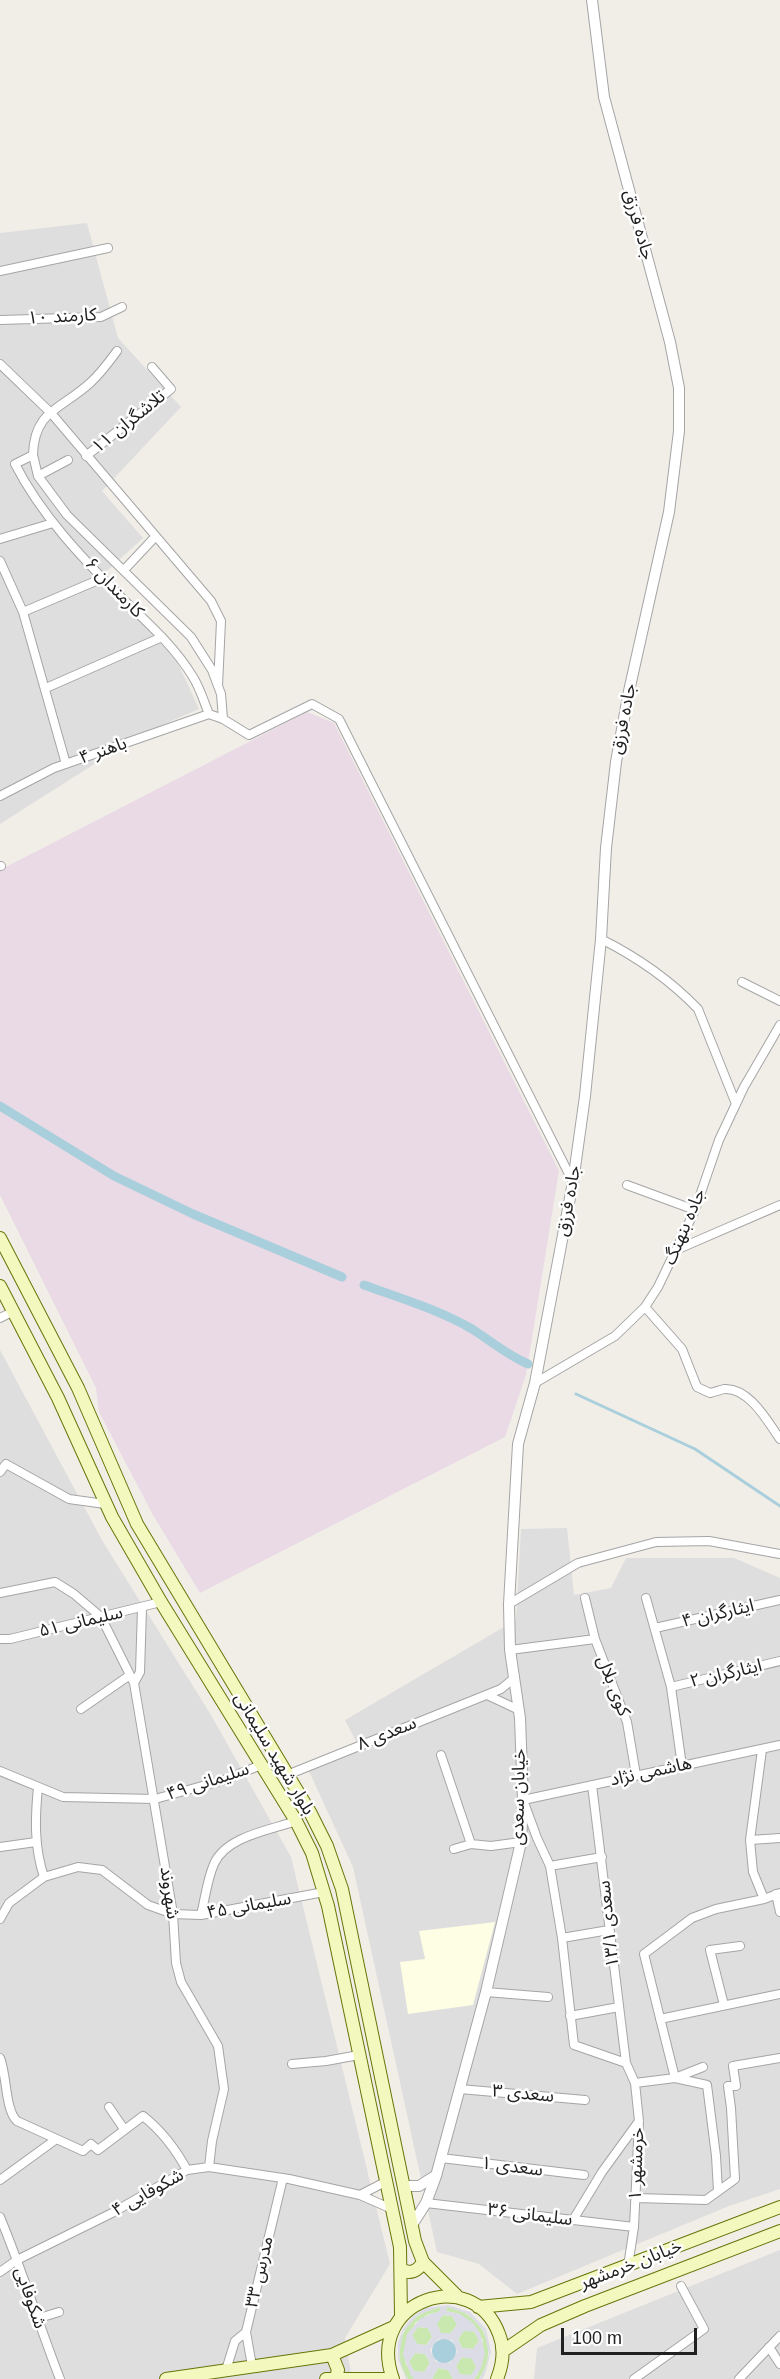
<!DOCTYPE html>
<meta charset="utf-8">
<style>
body{margin:0}
#map{position:relative;width:780px;height:2379px;overflow:hidden;background:#f1eee8;font-family:Arial,sans-serif}
canvas{display:block}
.scale{position:absolute;left:561px;top:2328px;width:136px;height:27px;box-sizing:border-box;border:3px solid #212121;border-top:0;padding-left:8px;font-size:18px;line-height:21px;white-space:nowrap;color:#212121;-webkit-text-stroke:4px #fff;paint-order:stroke}
</style>
<div id="map">
<canvas width="780" height="2379"></canvas>
<div class="scale">100 m</div>
</div>
<script>
const ctx = document.querySelector('canvas').getContext('2d');
ctx.lineJoin = 'round';
function fill(path, color) { ctx.fillStyle = color; ctx.fill(path, 'evenodd'); }
function strokePath(path, color, width, dash) { ctx.strokeStyle = color; ctx.lineWidth = width; ctx.lineCap = dash ? 'butt' : 'round'; ctx.setLineDash(dash || []); ctx.stroke(path); }
function drawText(font, color, halo, rows, align = 'center') {
  ctx.font = font + ' Arial,"Noto Sans Arabic",sans-serif'; ctx.lineWidth = 5; ctx.setLineDash([]); ctx.textBaseline = 'middle'; ctx.strokeStyle = halo; ctx.fillStyle = color; for (const [text, x, y, turn = 0] of rows) {
    ctx.save(); ctx.translate(x, y); ctx.rotate((+turn || 0) * Math.PI / 180); ctx.textAlign = isNaN(turn) ? turn : align; if (halo) ctx.strokeText(text, 0, 0); ctx.fillText(text, 0, 0); ctx.restore();
  }
}
const residential = new Path2D(`
 M87 223 118 338 181 407 102 491 143 538 98 579 170 646 199 709 143 733 0 824V233Z
 M0 1350 103 1542 211 1715 291 1857 390 2264 345 2338 352 2379H0Z
 M567 1528 574 1595 611 1588 626 1558H734L780 1578V2189L729 2206 517 2294 479 2264 437 2252 353 1867 308 1769 360 1749 345 1720 516 1620 521 1529Z
 M780 2250V2379H534L537 2348Z`);
const industrial = new Path2D(`
 M307 712 334 723 559 1171 526 1375 505 1437 200 1593 153 1515 99 1412 96 1388 0 1195V870Z`);
const education = new Path2D(`
 M495 1922 473 2005 408 2014 400 1962 425 1959 419 1931Z`);
const grass = new Path2D(`
 M440 2307 441 2311 427 2315 415 2323 405 2362 414 2379H408C388 2349 404 2313 440 2307Z
 M446 2307C482 2312 501 2348 479 2379H474L478 2374 483 2340 460 2314 446 2311Z
 M442 2315 452 2316 457 2325 451 2333H441L436 2323Z
 M418 2327 428 2328 432 2337 426 2345 417 2344 412 2335Z
 M464 2330 474 2331 479 2341 473 2349 462 2348 458 2339Z
 M415 2353 425 2354 430 2363 424 2372 414 2371 409 2362Z
 M462 2357 472 2358 476 2367 471 2376 460 2375 456 2366Z
 M438 2368 448 2370 453 2379H432Z`);
const plaza = new Path2D(`
 M448 2305 470 2312 486 2329 491 2352 485 2374 482 2379H479L485 2369 489 2354 484 2331 468 2314 447 2307 446 2311 460 2314 472 2322 480 2333 485 2354 481 2368 474 2379H453L448 2370 438 2368 432 2379H414L411 2375 403 2355 407 2334 421 2318 440 2311V2307L418 2315 403 2332 399 2356 403 2371 408 2379H406L398 2359V2343L403 2329 412 2317 425 2308ZM443 2315 452 2316 457 2325 451 2333H441L437 2324ZM418 2327 428 2328 432 2337 427 2345 417 2344 412 2335ZM464 2331 475 2332 479 2341 473 2349 462 2348 458 2339ZM438 2339 452 2340 457 2352 450 2363 436 2362 430 2350ZM415 2353 425 2354 430 2363 424 2372 414 2371 409 2362ZM462 2357 472 2359 476 2367 471 2375 460 2374 456 2366Z`);
const water = new Path2D(`
 M432 2351a12 12 0 1 1 24 0a12 12 0 1 1-24 0Z`);
const stream = new Path2D(`
 M576 1394 695 1449 780 1506`);
const canal = new Path2D(`
 M0 1106 114 1176 193 1214 342 1277
 M364 1285C400 1298 439 1310 472 1329 491 1341 507 1355 528 1364`);
const minor = new Path2D(`
 M0 271 108 248
 M0 320 101 317 122 307
 M117 351C109 362 100 374 90 383 62 409 34 410 33 455L15 464C41 515 82 558 123 599 148 623 175 647 193 677 200 688 204 702 209 714
 M0 364 51 413 211 601 221 621 218 686
 M33 455 38 476 67 515 191 637 212 670 221 694 223 719
 M86 456 171 389 152 367
 M38 476 68 460
 M0 539 53 523
 M0 561 23 612 66 764
 M124 570 155 537
 M23 612 103 578
 M46 688 162 637
 M209 714 223 719 249 735 312 704 339 719 573 1182
 M0 796 54 768 209 714
 M0 866H1
 M601 939C635 956 671 981 698 1009L736 1104
 M742 982 780 1001
 M627 1185 695 1210
 M676 1250 780 1205
 M645 1307 682 1349 697 1387 710 1393C715 1392 720 1390 724 1389 749 1387 768 1422 780 1439
 M0 1318 14 1311
 M535 1383 615 1336 645 1307 658 1287 695 1210 719 1140 744 1087 780 1025
 M0 1472 6 1464 69 1499 105 1504
 M0 1593 55 1582 74 1594 101 1617 134 1683 173 1914 176 1963 181 1982 218 2046 224 2089 212 2141 209 2167
 M585 1598 595 1639 627 1722 636 1775
 M646 1598 671 1687 682 1766
 M509 1604 578 1563 656 1542 709 1541 780 1554
 M655 1628 780 1600
 M0 1639H10L161 1602
 M510 1650 595 1639
 M134 1683 140 1672 142 1608
 M671 1687 780 1661
 M487 1695 519 1710
 M81 1709 130 1675
 M762 1750 750 1840 753 1872 764 1899
 M441 1755 471 1844
 M0 1771 63 1797 155 1799 224 1780 261 1765
 M287 1775 501 1689 513 1679
 M592 1785 626 2063 635 2083 639 2121 634 2227 628 2266
 M38 1787C35 1818 34 1847 44 1877
 M750 1840 780 1838
 M0 1847 36 1842
 M454 1849 471 1844 491 1846 521 1842
 M550 1866 602 1857
 M776 1894 780 1912
 M201 1915C205 1899 207 1880 214 1864 226 1836 271 1830 296 1821
 M0 1919 9 1903 44 1877 78 1867 102 1870 148 1905 173 1914 201 1915 324 1892
 M562 1938 609 1930
 M486 1992 548 1997
 M724 2005 710 1950 740 1946
 M570 2016 619 2007
 M660 2019 780 1994
 M0 2058C7 2075 5 2110 17 2121L83 2151 91 2144 98 2150 143 2116C162 2131 175 2148 187 2170
 M626 2063 574 2045 562 1938 550 1866 537 1838 523 1800 780 1745
 M292 2064 326 2061 359 2055
 M675 2078 644 1954 692 1918 716 1909 764 1899 780 1893
 M675 2078 707 2085 716 2156 718 2191
 M635 2083 675 2078 703 2067
 M460 2089 585 2100
 M109 2107 124 2129
 M441 2158 584 2175
 M0 2180 55 2140
 M360 2195 387 2181
 M636 2198 706 2200 735 2179 731 2108 728 2086H736L733 2066 780 2058
 M426 2203 634 2227
 M0 2217C22 2270 39 2325 60 2379
 M573 2220 602 2172 639 2121
 M0 2272 17 2260 112 2213 187 2170 209 2167 289 2179 360 2195 392 2209
 M36 2319 59 2312
 M769 2347 780 2364
 M252 2366 246 2332 283 2178
 M226 2370 235 2341 246 2332
 M634 2379 704 2329 681 2286
 M739 2379 780 2336`);
const tertiary = new Path2D(`
 M404 2186H419L435 2176
 M412 2225 426 2203 436 2176 486 1992 521 1842 523 1800 520 1718 510 1650 509 1604 518 1444 535 1383 573 1182 585 1096 601 939 606 848 616 762 629 691 669 512 679 431V388L670 342 604 97 592 0`);
const secondary = new Path2D(`
 M0 1238 78 1388 137 1524 310 1812 327 1846 342 1889 415 2241 423 2262 459 2298
 M0 1286 58 1398 112 1517 161 1602 296 1821 312 1853 328 1906 400 2247 401 2316
 M401 2269C410 2275 418 2271 423 2262
 M478 2307 531 2302 780 2207
 M503 2351 541 2325 585 2306 780 2231
 M332 2355 338 2370 336 2378
 M166 2379 332 2355 394 2327
 M326 2379H392
 M393 2379C364 2300 473 2264 499 2334 505 2349 503 2364 497 2379`);
const streetNames = [
 ["جاده فرزق",638,225,74],
 ["کارمند ۱۰",62,317,-3],
 ["تلاشگران ۱۱",129,422,-39],
 ["کارمندان ۶",114,588,46],
 ["جاده فرزق",624,719,-79],
 ["باهنر ۴",103,751,-19],
 ["جاده فرزق",569,1201,-80],
 ["جاده بنهنگ",685,1227,-67],
 ["ایثارگران ۴",718,1614,-13],
 ["سلیمانی ۵۱",81,1622,-13],
 ["ایثارگران ۲",726,1674,-13],
 ["کوی بلال",613,1686,69],
 ["سعدی ۸",387,1734,-22],
 ["بلوار شهید سلیمانی",274,1754,59],
 ["هاشمی نژاد",651,1772,-12],
 ["سلیمانی ۴۹",208,1782,-18],
 ["خیابان سعدی",519,1797,-89],
 ["شهروند",169,1893,82],
 ["سلیمانی ۴۵",249,1906,-10],
 ["سعدی ۱۳/۱",609,1924,-96],
 ["سعدی ۳",523,2094,5],
 ["خرمشهر ۱",637,2164,-88],
 ["سعدی ۱",512,2167,7],
 ["شکوفایی ۴",148,2193,-29],
 ["سلیمانی ۳۶",530,2215,7],
 ["خیابان خرمشهر",631,2265,-21],
 ["مدرس ۳۳",260,2272,-77],
 ["شکوفایی",30,2298,71]
];
fill(residential, '#dfdede');
fill(industrial, '#e9dae6');
fill(education, '#fdfee3');
fill(grass, '#c9e8b0');
fill(plaza, '#dcdce6');
fill(water, '#aacfdc');
strokePath(stream, '#aacfdc', 3);
strokePath(canal, '#aacfdc', 9);
strokePath(minor, '#a5a5a5', 10);
strokePath(tertiary, '#a5a5a5', 12);
strokePath(secondary, '#667609', 14);
strokePath(minor, '#fff', 8);
strokePath(tertiary, '#fff', 10);
strokePath(secondary, '#f2f8be', 12);
drawText('18px', '#212121', '#fff', streetNames);
</script>
